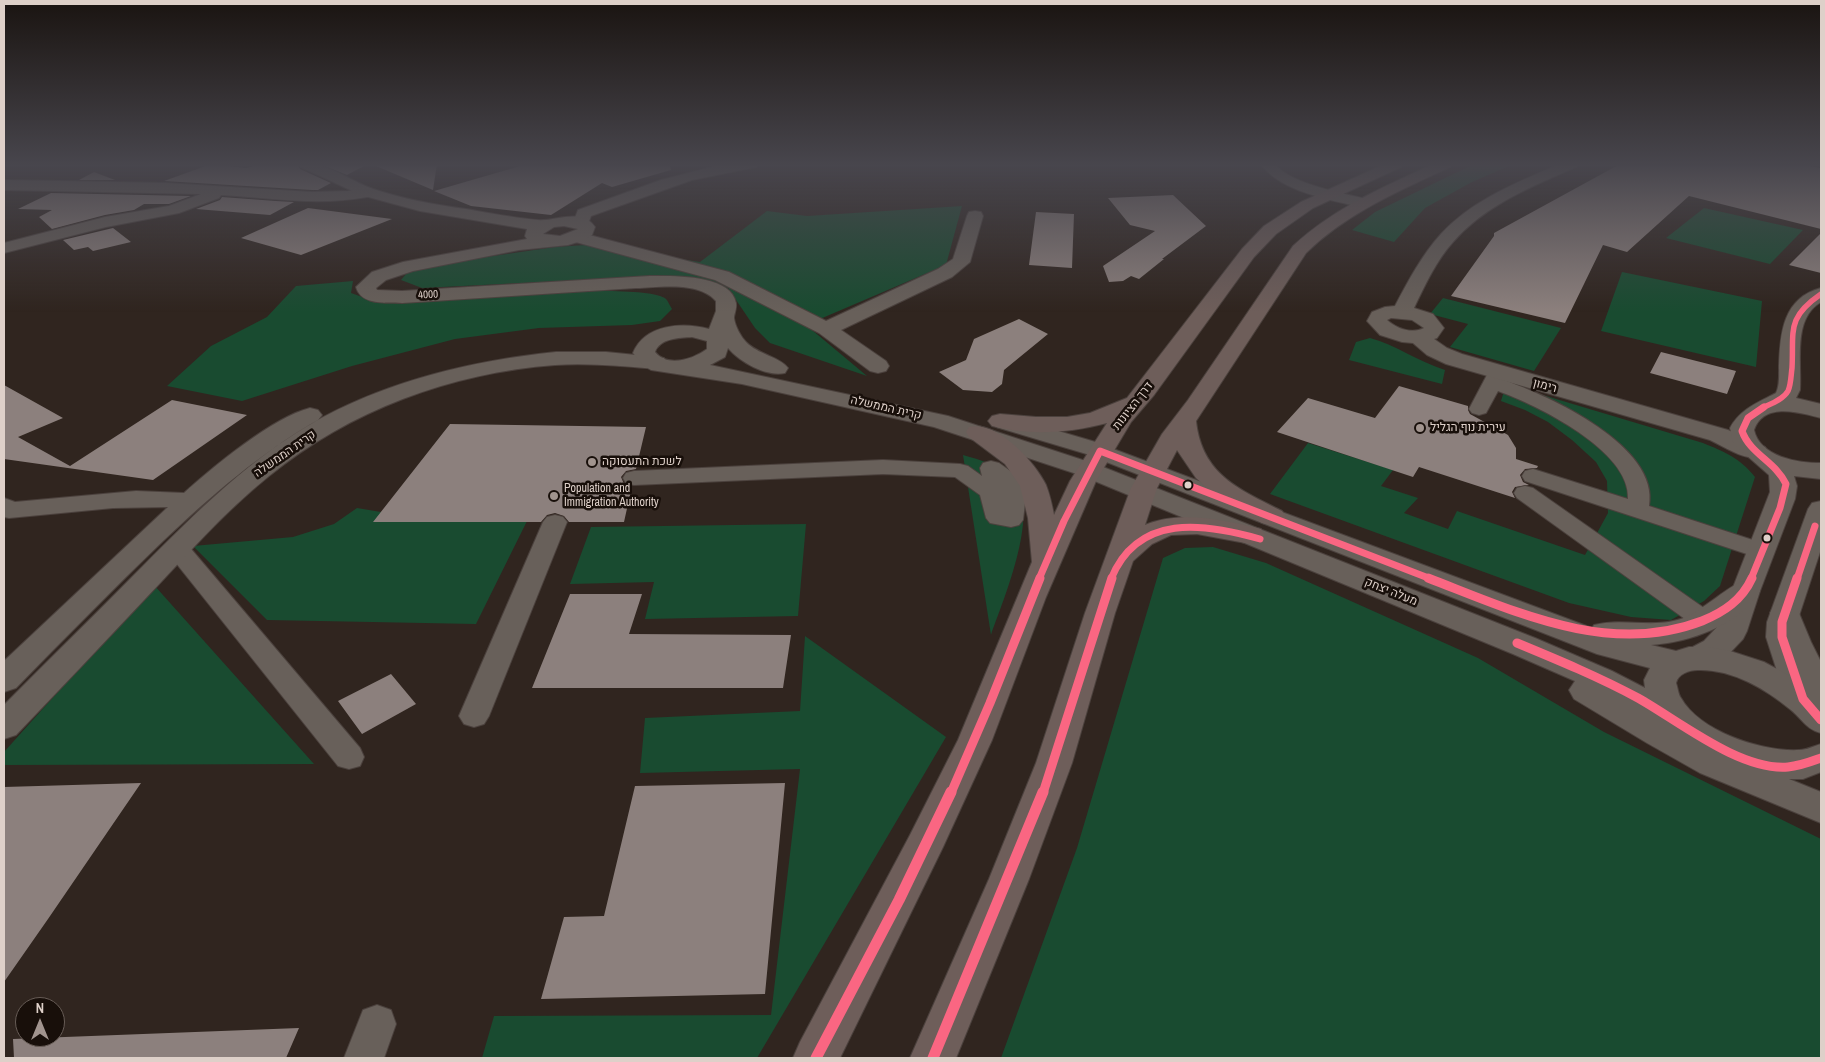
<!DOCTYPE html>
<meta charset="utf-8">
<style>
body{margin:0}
#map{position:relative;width:1825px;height:1062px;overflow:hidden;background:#30251f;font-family:"Archivo Narrow",sans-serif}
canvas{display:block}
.frame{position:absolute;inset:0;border:5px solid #ded0c9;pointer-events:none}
.north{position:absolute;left:15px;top:997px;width:50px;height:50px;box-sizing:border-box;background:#180f0a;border:1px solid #675c56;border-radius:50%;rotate:0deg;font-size:14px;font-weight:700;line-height:20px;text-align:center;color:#ded0c9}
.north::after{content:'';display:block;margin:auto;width:18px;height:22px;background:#a1948e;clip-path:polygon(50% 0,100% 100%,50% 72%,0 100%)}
</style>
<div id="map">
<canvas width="1825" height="1062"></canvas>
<div class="frame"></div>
<div class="north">N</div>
</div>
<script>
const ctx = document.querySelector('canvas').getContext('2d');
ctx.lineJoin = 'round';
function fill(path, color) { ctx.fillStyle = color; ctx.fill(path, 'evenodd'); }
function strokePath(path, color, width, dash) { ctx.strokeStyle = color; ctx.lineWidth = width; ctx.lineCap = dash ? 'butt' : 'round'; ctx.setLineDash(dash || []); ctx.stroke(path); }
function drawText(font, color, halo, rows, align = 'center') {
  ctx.font = font + ' "Archivo Narrow",Heebo,sans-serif'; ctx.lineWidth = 5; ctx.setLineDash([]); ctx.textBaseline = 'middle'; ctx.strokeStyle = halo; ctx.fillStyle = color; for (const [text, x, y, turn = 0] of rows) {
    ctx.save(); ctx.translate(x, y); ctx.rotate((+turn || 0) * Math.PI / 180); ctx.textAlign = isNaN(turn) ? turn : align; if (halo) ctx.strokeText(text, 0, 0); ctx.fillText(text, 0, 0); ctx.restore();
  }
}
const green = new Path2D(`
 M1474 164H1514L1472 182 1425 208 1394 242 1352 230 1375 212Z
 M962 206 946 265 806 325 867 376 770 343 755 328 728 288 696 279 642 277 422 288 401 280 411 268 555 247 586 245 700 262 767 211 807 216Z
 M1704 208 1803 230 1770 264 1666 238Z
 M1622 272 1762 301 1756 367 1601 331Z
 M353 281 351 293 379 303C421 301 643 280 666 299 668 301 670 306 672 309L660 321 632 325 539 328 455 339 352 366 242 401 167 386 211 346 267 317 296 286Z
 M1443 298 1561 328 1534 371 1450 347 1468 324 1430 314Z
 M1370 338C1396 345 1419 362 1445 370L1442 384 1349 360 1356 342Z
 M1506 384 1703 443C1725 452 1740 458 1755 477L1720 586 1704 601 1671 620 1631 617 1569 603 1270 494 1308 443 1393 470 1381 486 1418 498 1404 513 1448 529 1457 511 1585 555 1608 513 1607 481 1596 462 1572 440 1548 422 1525 410 1501 401Z
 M963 455C981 460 997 465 1011 477 1044 506 1003 600 991 635Z
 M357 508 423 519H528L476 624 267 620 193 546 293 537 334 524Z
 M806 524 798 616 645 619 654 582 570 584 591 527Z
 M1213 547 1266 563 1478 658 1604 732 1821 839V1058H1001L1077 848 1163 558 1185 548Z
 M154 585 314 764 4 765V752Z
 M805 636 946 737 757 1058H482L494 1016 771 1015 800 769 640 773 645 718 800 711Z`);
const building = new Path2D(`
 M211 164 246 168 261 164H297L300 169 331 183 318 190H312L164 181Z
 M319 164H368L347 175Z
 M371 164H437L433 190Z
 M527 164H670L671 170 612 187 602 183 551 215 471 206 434 191Z
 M1620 164H1798L1821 168V229L1689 196 1627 252 1603 245 1565 323 1451 296 1494 236V233Z
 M94 172 115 180H79Z
 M51 193 191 196 169 204H144L134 210 105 215 52 229 39 217 52 210 18 209Z
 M1173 195 1206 226 1162 259H1164L1139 279 1131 276 1123 281 1109 282 1103 266 1155 231 1130 225 1108 198Z
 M222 197 276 201 294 202 270 215 196 209 220 200Z
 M308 208 392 219 301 255 241 238Z
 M1036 212 1074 214 1072 268 1029 265Z
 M113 228 131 242 93 251 88 247 74 250 63 240Z
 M1821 233V273L1789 265Z
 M1019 319 1048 334 1004 370 1002 384 992 392 963 390 939 372 966 360 974 339Z
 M1661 352 1736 371 1727 394 1650 373Z
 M4 385 63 418 18 437 70 466 172 400 247 415 153 480 4 459Z
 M1399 386 1468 406V410L1470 414 1508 435 1516 448V459L1538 466 1537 468 1525 469 1520 475 1523 482 1529 485 1515 487 1512 492 1515 498 1419 467 1413 477 1277 432 1308 398 1375 418Z
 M450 424 646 427 636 469 626 471 621 477 624 484 632 486 624 522H569L564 516 555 513 547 515 541 522H373Z
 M570 594H642L629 634 791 635 783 688H532Z
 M391 674 416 704 362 734 338 701Z
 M141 783 48 919 4 982V787Z
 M785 783 765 994 541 999 564 917 604 916 635 786Z
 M299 1028 286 1058H14L13 1039Z`);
const pedestrian = new Path2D(`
 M1498 367 1505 369 1508 373 1504 380C1549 396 1660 446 1649 506L1771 546 1774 551 1771 556 1762 559 1753 556 1525 481 1522 476 1525 471 1533 469 1628 499C1631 451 1537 405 1498 391L1486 413 1479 415 1472 413 1469 409 1488 373 1491 369Z
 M883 460 960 464 968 466 982 476 980 468 983 463 991 461 999 463 1047 497 1050 502 1047 507 1039 509 1025 503 1023 520 1019 525 1011 527 990 523 986 518 980 495 955 477 883 474 634 485 626 483 623 478 626 473 634 471Z
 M1525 486 1533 488 1714 615 1718 621 1714 627 1705 630 1696 627 1517 498 1514 493 1517 488Z
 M555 515 563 517 567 522 489 716 484 724 474 727 464 724 459 716 543 522 547 517Z
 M177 540 186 543 360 748 364 757 360 766 349 769 338 766 168 553 165 548 168 543Z
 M377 1005 391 1010 396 1024 384 1058H344L363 1010Z`);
const minor = new Path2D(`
 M724 164H758L756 167 692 180 591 216 587 227H575L573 223 578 210 661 180Z
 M1261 164H1275C1291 185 1345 193 1370 200L1372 203 1370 206 1364 208C1332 200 1280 192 1261 164Z
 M1560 164H1578L1576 167C1533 186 1485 205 1453 242 1436 261 1425 285 1414 308L1433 314 1444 328 1437 338 1434 339 1447 348 1462 354 1728 430 1765 447 1768 452 1765 457C1746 462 1727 448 1710 440L1446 364 1427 355 1413 343 1402 342 1380 335 1367 321 1372 312 1385 307 1395 306C1408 281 1422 255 1441 234 1472 200 1518 182 1560 164ZM1391 318 1412 320 1424 328C1412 334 1397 329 1387 320Z
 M4 180 166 183 312 192 348 191 367 187 373 189 375 192 373 195 367 197C318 206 270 198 221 195L219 198 179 213 106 227 4 253V243L105 217 169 206 201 194 4 190Z
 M975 211 981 212 983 216 970 262 952 277 841 330 886 361 889 366 886 371 878 373 870 371 819 333 715 280 572 241 569 237 572 233 578 232 729 272 826 321 938 269 953 259 967 216 969 212Z
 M556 352H606L656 357 664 358 667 363 664 368 656 369C622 366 589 363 555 365 451 373 350 410 269 476 223 513 185 557 145 599 102 645 59 690 16 735L4 739V705C46 662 90 620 132 577 187 522 241 465 309 425 385 381 470 361 556 352Z
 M310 408 318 410 322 415 318 420C260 453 212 495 163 541 113 589 64 639 16 688L4 692V661L168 507 113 508 9 518 4 517V498L15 502 136 491 184 493C213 467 273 417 310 408Z`);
const tertiary = new Path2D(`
 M299 164C326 161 348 180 373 189 403 199 435 205 466 209 490 213 514 218 538 220 554 222 582 207 595 227L592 235 581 241 568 245 519 250 413 271 386 280 376 288 377 290 402 291 650 276C672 276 731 274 736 303 737 309 734 314 734 318 735 326 741 337 746 342 757 354 780 357 788 368L785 373C766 377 740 362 728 348L725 357 710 365 948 416 1098 465 1102 470 1098 475 1089 478 934 427 742 384 651 370 643 365 633 353C645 324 683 322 709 329L716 311V301C699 281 659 287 636 288L402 303C387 302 361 306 356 287L372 272 403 262 527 239 525 236 527 229 420 211 361 195 301 167ZM564 226 578 229 560 236 543 234 554 227ZM692 337 707 341V349C693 359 668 368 655 352 660 338 679 338 692 337Z
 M1821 288V302C1792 319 1802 362 1800 390L1796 398 1821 404V418C1801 413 1764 401 1754 430 1760 457 1798 463 1821 463V479L1794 476 1797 486 1795 499 1760 591 1747 631 1743 639 1726 657 1707 667 1696 670 1685 667 1680 659 1685 651 1704 641 1718 626 1770 492 1769 475 1737 447 1733 442 1730 428C1740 409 1759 402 1776 393 1780 385 1779 374 1779 366 1780 333 1783 298 1821 288Z
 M1004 415 1109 446 1112 451 1109 456 1100 458 996 427 992 422 996 417Z
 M1821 501V549L1797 622 1798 637 1820 699 1815 708 1803 711 1791 708 1786 699 1766 637 1767 622 1808 509 1812 503Z`);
const secondary = new Path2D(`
 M1100 444 1592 628 1594 625C1624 617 1656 630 1686 617 1701 611 1734 582 1744 581 1748 581 1752 583 1755 584L1760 591C1738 626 1690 642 1651 645L1676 651 1689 647H1708L1730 651 1764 662 1801 682 1783 651 1770 613 1774 606 1785 603 1796 606 1811 642 1821 662V733C1806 729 1803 720 1791 710 1766 689 1732 669 1698 670 1689 670 1678 674 1676 683 1678 688 1678 694 1681 698 1700 732 1763 752 1799 750 1807 750 1814 746 1821 744V772L1803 779H1789L1821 792V823L1700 773 1647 743 1574 699 1569 690 1575 681 1513 654 1080 475 1076 470 1080 465 1089 462 1098 465 1535 638 1612 671 1645 688 1644 680 1650 668 1597 654 1091 456 1088 451 1091 446Z`);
const trunk = new Path2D(`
 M1385 164H1403L1401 167 1313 208 1276 234 1254 257 1154 395 1131 422 1096 481 1046 597 992 740 943 847 840 1058H793L800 1042 910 835 958 740 1032 562 1028 518 1020 486 1005 464 969 437 966 432 969 427C997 420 1035 462 1046 485 1050 495 1052 505 1054 515L1070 481 1107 423C1069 433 1030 436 992 426L988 421 992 416 1000 414 1036 417H1067L1090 413 1127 398 1242 249 1264 226 1301 202Z
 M1434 164H1452L1450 167C1399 191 1347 213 1306 253L1196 421C1202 475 1239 489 1282 511L1286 517 1282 523 1272 525 1262 523 1216 496 1196 478 1177 450 1157 488 1145 525C1181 510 1224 520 1261 529L1265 535 1261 541 1251 544 1197 534 1171 535 1152 544 1133 561 1115 613 1072 763 1029 879 956 1058H910L989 879 1036 763 1085 613 1131 488 1162 434 1188 400 1293 246C1334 208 1383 187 1434 164Z`);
const bus1Far3 = new Path2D(`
 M1762 408C1770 404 1783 400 1788 391 1791 385 1791 375 1792 368 1794 331 1786 318 1821 294`);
const bus1Far2 = new Path2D(`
 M1039 579 1064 521 1100 451 1431 579
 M1111 579C1138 513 1204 523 1260 539
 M1751 579 1780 508 1786 484C1776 462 1750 454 1742 431L1748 418 1764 407
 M1797 579 1815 526`);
const bus1Far1 = new Path2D(`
 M1428 578C1514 611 1609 657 1702 621 1724 612 1742 600 1752 578
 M1797 578 1782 622V637L1803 699 1821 720
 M1517 643C1558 660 1599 677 1638 698 1679 721 1740 771 1788 767 1800 766 1810 762 1821 758
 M951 793 990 703 1040 578
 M1043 793 1112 578`);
const bus1 = new Path2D(`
 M816 1058 899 900 951 792
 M933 1058 1043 792`);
const markers = [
 [1420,428,5,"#a1948e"],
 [592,462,5,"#a1948e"],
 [1188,485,4.5,"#ded0c9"],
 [554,496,5,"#a1948e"],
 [1767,538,4.5,"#ded0c9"]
];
const farStreetnames = [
 ["4000",428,295,-3]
];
const streetNames = [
 ["רימון",1545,386,15],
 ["דרך הציונות",1133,406,-52],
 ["קרית הממשלה",886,408,13],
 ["קרית הממשלה",285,454,-35],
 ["מעלה יצחק",1391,592,22]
];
const poiNames = [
 ["עירית נוף הגליל",1430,428],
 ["לשכת התעסוקה",602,462],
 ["Population and",564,489],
 ["Immigration Authority",564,503]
];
fill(green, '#194b30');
fill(building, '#8c807d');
strokePath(pedestrian, '#4b413d', 2);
strokePath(minor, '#4b413d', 2);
strokePath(tertiary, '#4b413d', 2);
strokePath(secondary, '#4b413d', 2);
strokePath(trunk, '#4b413d', 2);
fill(pedestrian, '#68605a');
fill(minor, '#68605a');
fill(tertiary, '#68605a');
fill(secondary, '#68605a');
fill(trunk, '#6e5e5a');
strokePath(bus1Far3, '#fa6682', 5.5);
strokePath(bus1Far2, '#fa6682', 7);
strokePath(bus1Far1, '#fa6682', 9);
strokePath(bus1, '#fa6682', 11);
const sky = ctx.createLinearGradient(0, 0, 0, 312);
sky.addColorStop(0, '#1a1411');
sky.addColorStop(0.53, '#48464d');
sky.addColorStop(1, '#48464d00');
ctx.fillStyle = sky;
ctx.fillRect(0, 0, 1825, 312);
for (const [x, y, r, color] of markers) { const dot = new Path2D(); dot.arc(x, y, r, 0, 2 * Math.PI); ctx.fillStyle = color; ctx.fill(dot); strokePath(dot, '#180f0a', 2); }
drawText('11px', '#ded0c9', '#180f0a', farStreetnames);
drawText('12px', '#ded0c9', '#180f0a', streetNames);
drawText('12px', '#ded0c9', '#180f0a', poiNames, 'left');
</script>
